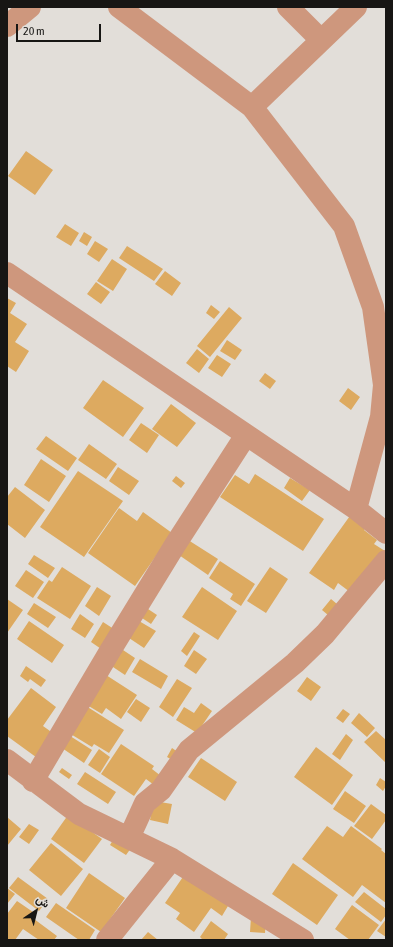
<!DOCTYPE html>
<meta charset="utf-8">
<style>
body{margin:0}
#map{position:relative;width:393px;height:947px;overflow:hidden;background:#e2ded9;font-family:"Asap Condensed",Vazirmatn,sans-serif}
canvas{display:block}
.frame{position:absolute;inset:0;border:8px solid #171614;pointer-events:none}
.north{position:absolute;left:16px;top:891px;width:40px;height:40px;-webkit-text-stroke:3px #e2ded9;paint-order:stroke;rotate:35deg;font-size:11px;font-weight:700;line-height:16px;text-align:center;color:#171614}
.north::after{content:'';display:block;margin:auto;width:14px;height:18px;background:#171614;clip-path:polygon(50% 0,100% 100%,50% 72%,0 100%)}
.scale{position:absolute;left:16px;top:24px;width:85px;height:18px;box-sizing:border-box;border:2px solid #171614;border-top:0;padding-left:5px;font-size:12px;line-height:14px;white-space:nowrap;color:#171614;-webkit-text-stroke:3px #e2ded9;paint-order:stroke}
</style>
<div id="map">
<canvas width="393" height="947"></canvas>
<div class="frame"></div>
<div class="north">ش</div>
<div class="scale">20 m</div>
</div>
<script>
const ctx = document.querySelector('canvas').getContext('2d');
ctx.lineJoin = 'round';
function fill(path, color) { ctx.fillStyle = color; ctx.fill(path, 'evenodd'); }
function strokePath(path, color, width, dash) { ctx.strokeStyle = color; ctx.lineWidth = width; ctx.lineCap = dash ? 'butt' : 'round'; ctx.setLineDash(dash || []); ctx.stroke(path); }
const building = new Path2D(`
 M26 151 53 170 35 195 8 176Z
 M65 224 79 233 71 246 56 237Z
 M84 232 92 237 87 246 79 241Z
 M95 241 108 249 99 262 87 254Z
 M127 246 163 269 154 281 119 258Z
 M112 259 127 269 113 291 97 281Z
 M165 271 181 283 172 296 155 284Z
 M96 282 110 292 101 304 87 294Z
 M7 298 16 303 10 313 27 324 15 342 29 351 16 372 7 366Z
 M211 305 220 312 214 319 206 313Z
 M229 307 242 318 210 357 197 346Z
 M227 340 242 350 235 360 220 351Z
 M197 349 209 359 199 373 186 363Z
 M217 355 231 364 222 377 208 368Z
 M265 373 276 381 270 389 259 381Z
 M103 380 144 408 123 437 83 408Z
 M348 388 360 397 351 410 339 401Z
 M171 404 196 423 177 447 152 429Z
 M141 423 159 435 147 453 129 440Z
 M46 436 77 458 68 471 36 449Z
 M89 444 117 464 106 479 78 460Z
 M41 459 66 476 49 502 24 485Z
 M118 467 139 481 129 495 109 481Z
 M78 471 123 501 84 557 40 527Z
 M255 474 324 519 303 551 220 497 235 475 249 484Z
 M176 476 185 483 181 488 172 481Z
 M290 478 310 490 302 501 284 488Z
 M15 487 45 510 25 538 7 524V497Z
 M119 508 137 521 143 512 172 533 135 586 88 553Z
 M352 513 367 525 364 530 377 540 374 544 385 551 354 595 338 583 334 590 309 573Z
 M185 538 218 559 208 575 176 553Z
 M34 555 55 568 48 578 28 564Z
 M220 561 255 584 241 606 230 599 233 594 209 578Z
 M62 567 91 586 70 619 37 598 49 580 52 582Z
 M270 567 288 579 266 613 247 601Z
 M26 570 44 582 33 598 15 586Z
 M97 587 111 596 99 616 85 606Z
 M202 587 237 611 218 640 182 617Z
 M7 599 23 610 7 633Z
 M331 599 343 609 334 620 322 610Z
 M34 603 56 617 48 628 27 614Z
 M145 607 157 615 151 624 139 616Z
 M80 614 94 624 85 638 71 629Z
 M29 621 64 645 52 663 17 639Z
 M139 621 156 631 144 648 129 638Z
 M103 622 120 633 107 653 91 642Z
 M194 632 200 636 187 656 181 651Z
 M120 648 135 658 125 675 110 665Z
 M194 650 207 659 196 674 184 666Z
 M140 659 168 676 161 689 132 672Z
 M26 666 46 680 41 687 30 679 28 682 20 676Z
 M106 675 137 695 121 719 106 708 102 714 87 705Z
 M307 677 321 687 311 701 297 691Z
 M177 679 192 688 173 717 159 707Z
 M31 688 56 707 43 726 57 736 40 760 7 736V720Z
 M136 699 150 708 141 722 127 712Z
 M201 703 212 711 197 733 176 720 184 707 194 713Z
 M86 706 124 730 109 753 94 744 92 747 69 733Z
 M343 709 350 714 343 723 336 718Z
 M359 713 375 728 367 737 351 723Z
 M376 731 386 740V763L364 742Z
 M67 734 92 750 84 763 59 746Z
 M346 734 353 740 340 760 332 754Z
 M121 744 154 766 152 769 161 776 154 785 146 779 134 796 101 774Z
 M316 747 353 775 332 805 294 777Z
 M172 748 181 754 176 762 167 757Z
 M99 749 110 757 100 773 88 765Z
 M201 758 237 782 225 801 188 777Z
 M62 768 72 775 69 779 59 772Z
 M85 772 116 792 108 804 77 784Z
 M380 778 386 782V786L383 791 376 785Z
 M345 791 366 806 354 823 333 809Z
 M154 801 172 804 168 824 150 820Z
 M371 804 386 815V820L372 839 354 826Z
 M68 815 102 839 84 863 51 839Z
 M7 817 21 829 7 846Z
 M29 824 39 830 29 844 19 837Z
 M327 826 343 837 351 826 382 849 381 850 386 854V903L362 885 353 897 302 859Z
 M117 833 134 844 126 855 110 845Z
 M51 843 83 869 61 896 29 870Z
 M293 863 338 895 317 925 272 894Z
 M187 871 228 906 222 916 211 908 194 932 176 919 180 913 165 903Z
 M89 873 125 898 101 932 66 908Z
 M18 877 48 899 39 911 9 888Z
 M7 888 15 894 7 904Z
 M364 892 386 909V915L381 922 355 902Z
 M17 901 33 912 30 916 57 936 54 940H39L23 929 15 940H7V914Z
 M56 903 95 930 89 940H79L46 917Z
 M352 905 379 925 368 940H350L335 929Z
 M251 917 266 919 265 933 250 932Z
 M386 919V937L377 931Z
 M211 921 228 934 224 940H203L200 937Z
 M148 932 158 940H141Z`);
const minor = new Path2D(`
 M119 7 252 107 344 226 373 307 384 385 381 417 356 509
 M288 7 321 40
 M7 26 30 7
 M252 107 356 7
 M7 273 356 509 386 533
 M7 760 79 814 172 859 303 940
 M33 781 110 651 175 545 246 435
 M129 838 145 803 161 790 189 750 295 663 325 634 386 561
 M107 940 172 859`);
fill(building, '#ddaa60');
strokePath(minor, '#ce977d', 22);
</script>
